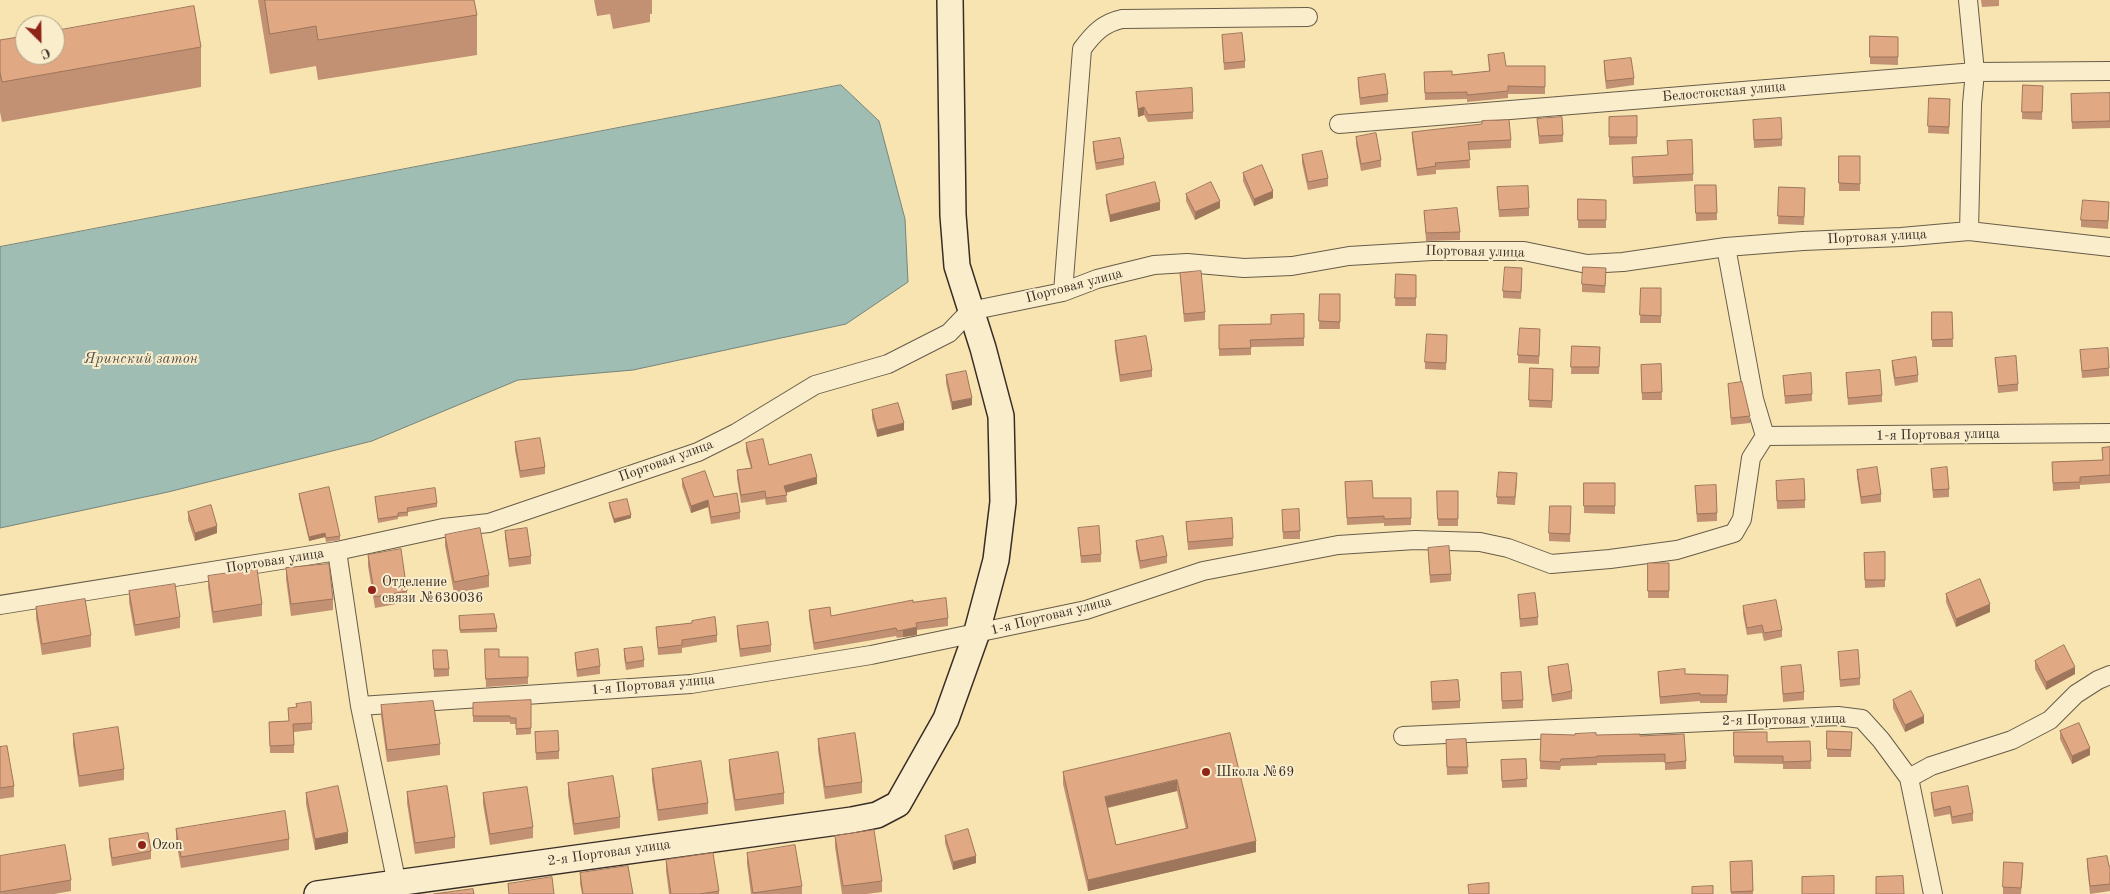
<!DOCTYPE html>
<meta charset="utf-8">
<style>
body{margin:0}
#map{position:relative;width:2110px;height:894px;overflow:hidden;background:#f7e4b0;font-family:"Old Standard TT",serif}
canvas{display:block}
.north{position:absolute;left:15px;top:15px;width:50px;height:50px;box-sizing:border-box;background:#faedcc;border:1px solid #ada18a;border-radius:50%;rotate:157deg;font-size:14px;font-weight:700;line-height:20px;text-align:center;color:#392e27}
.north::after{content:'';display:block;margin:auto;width:18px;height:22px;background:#8f2418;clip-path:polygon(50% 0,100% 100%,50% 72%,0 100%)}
</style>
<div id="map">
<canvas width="2110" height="894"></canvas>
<div class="north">С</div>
</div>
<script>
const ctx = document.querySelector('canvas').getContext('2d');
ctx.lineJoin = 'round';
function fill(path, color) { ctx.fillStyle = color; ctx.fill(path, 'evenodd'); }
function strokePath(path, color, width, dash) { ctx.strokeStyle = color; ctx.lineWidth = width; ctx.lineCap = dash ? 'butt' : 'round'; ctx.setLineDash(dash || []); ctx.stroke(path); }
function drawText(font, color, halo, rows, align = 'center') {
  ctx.font = font + ' "Old Standard TT",serif'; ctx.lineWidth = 4; ctx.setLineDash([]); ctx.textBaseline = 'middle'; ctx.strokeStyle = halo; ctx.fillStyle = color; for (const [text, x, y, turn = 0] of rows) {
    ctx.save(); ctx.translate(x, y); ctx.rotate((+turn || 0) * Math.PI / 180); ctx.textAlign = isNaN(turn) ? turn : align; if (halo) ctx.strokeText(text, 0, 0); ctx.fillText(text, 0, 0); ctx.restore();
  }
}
const water = new Path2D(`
 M841 85 879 121 905 219 908 282 846 324 633 370 518 380 372 441 168 492 0 528V247Z`);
const street = new Path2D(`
 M1968 0 1975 72 1972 104 1969 231
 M1339 124 1975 72 2110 71
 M1063 292 1082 49C1093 34 1103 23 1122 19L1308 17
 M1765 436 2110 433
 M337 551 360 706 399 894
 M0 605 337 551 443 528 489 523 698 452 736 433 815 385 888 364 949 333 970 311 1063 292 1097 279 1154 265 1187 263 1244 268 1292 266 1349 256 1432 251H1524L1587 264 1623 262 1726 247 1803 241 1901 237 1969 231 2110 247
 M360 706 691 684 871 655 1086 610 1203 571 1338 545 1415 540 1480 542 1508 548 1551 564 1610 559 1677 550 1734 533 1742 519 1751 458 1765 436 1754 399 1726 247
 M1403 736 1838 716 1862 719 1881 740 1909 778 1931 766 2012 740 2050 720 2076 694 2098 680 2110 675
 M1909 778 1933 894`);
const secondary = new Path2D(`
 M317 894 852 820 877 815 898 804 946 719 976 635 996 560 1003 502 1001 416 983 348 957 266 953 215 950 0`);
const wall = new Path2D(`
 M258 0H474L477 15V55L318 80 316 66 270 74Z
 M594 0H652V14H650V22L613 29 610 14 597 16Z
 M1981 0H1999V6L1982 7Z
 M1222 35 1245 61V68L1224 70Z
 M1870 36 1898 37V65L1870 64Z
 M0 40 201 47V87L2 122 0 112Z
 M1488 55 1506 66H1545V94H1508V98L1467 102V99L1425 100 1424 72 1452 75 1489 71Z
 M1604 61 1634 78V85L1606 89 1604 69Z
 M1358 78 1388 94V102L1360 105 1358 85Z
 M2023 85 2043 86 2042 120 2022 119Z
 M1136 92 1193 112V119L1148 122 1144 115 1138 117Z
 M2110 93V128L2072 129 2071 102Z
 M1929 98 1950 99 1949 134 1928 133Z
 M1637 116V144L1609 145V117Z
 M1537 119 1563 135V142L1539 144Z
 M1753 128 1782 139V146L1754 148Z
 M1412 132 1511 140V148L1469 150 1470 168 1436 170V174L1417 176 1412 139Z
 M1356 137 1381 160V167L1361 171 1356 144Z
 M1093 142 1124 158V165L1096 170 1093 150Z
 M1302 155 1328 178V186L1308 190 1302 163Z
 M1839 156H1860V191H1839Z
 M1632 157 1693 174V181L1633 184Z
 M1243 173 1273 198 1254 206 1243 181Z
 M1695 185H1716L1717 220 1696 221Z
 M1497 187 1529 208V216L1499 217Z
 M1779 187 1805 188 1804 225 1778 224Z
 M1186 194 1220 208 1195 220 1186 201Z
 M1106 195 1160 210 1110 222 1106 202Z
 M1578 199 1606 200V228H1578Z
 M2109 209 2108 229 2081 227V220Z
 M1424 211 1460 232V240L1426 241Z
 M1180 273 1205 312V320L1184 322Z
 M1396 274 1416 275V306H1395Z
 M1522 275 1521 299 1503 298V291Z
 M1606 275 1605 293 1582 292V284Z
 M1641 288H1661V323H1640Z
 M1320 294H1340V329H1319Z
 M1932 312H1952L1953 347H1932Z
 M1304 314V346L1251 347V355L1219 356V325L1271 324Z
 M1540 336 1539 364 1518 363V355Z
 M1115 341 1152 370V377L1120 382 1115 349Z
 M1447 342 1446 370 1425 369V362Z
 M1572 346 1600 347 1599 374H1571Z
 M2080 350 2109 368V376L2082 378Z
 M1995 358 2018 384V391L1998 393Z
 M1892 361 1918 375V382L1895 386 1892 368Z
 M1661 364 1662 400H1642L1641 365Z
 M1530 368 1553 369 1552 408 1529 407Z
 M1846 373 1882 395V402L1848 405Z
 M946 375 972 405 952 410 946 383Z
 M1783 376 1812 394V401L1785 404Z
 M1728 384 1750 416V423L1731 425Z
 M872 410 904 430 877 437 872 418Z
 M515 442 545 467V474L520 478 515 450Z
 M746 443 769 465 817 484 786 493 787 502 766 505 765 499 741 503 737 478V470L751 468 746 451Z
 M2110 447V483L2080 485V489L2053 491 2052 462 2103 460 2102 448Z
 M1931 469 1949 489V497L1933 498Z
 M1857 470 1881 494V502L1861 504 1857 477Z
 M682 479 714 497 740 512V519L711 524 708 507 691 513 682 486Z
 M1517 481 1515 505 1497 504V497Z
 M1776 481 1805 500V508L1777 509Z
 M1345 482 1373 498H1411V525L1384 526V523L1347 525Z
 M1584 483H1615V514L1584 513Z
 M1695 486 1717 513V521L1697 522Z
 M1437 491H1458V526H1438Z
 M299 494 340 536V540L326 542 325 537 309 541 299 498Z
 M375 497 437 503V507L408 512V516L398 517V519L378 523Z
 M609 503 631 518 614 523 609 507Z
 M1282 510 1300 531V539H1283Z
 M188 512 217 533 195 541 188 520Z
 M1571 514 1570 542 1549 541V533Z
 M1186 522 1233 538V546L1188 550Z
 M1078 528 1101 554V562L1081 563Z
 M505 531 531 556V564L509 567 505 538Z
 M445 535 489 575V587L454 593 445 546Z
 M1136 541 1167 556V563L1140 569 1136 548Z
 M1428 548 1451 574V581L1430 583Z
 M1885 552V587L1865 588 1864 553Z
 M368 555 407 591V602L375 608 368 566Z
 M1648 563H1669V598H1648Z
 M286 568 333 599V610L291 616 286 579Z
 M208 576 262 604V616L213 623 208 587Z
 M129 591 180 617V628L135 636 129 602Z
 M1946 594 1990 612 1956 627 1946 602Z
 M1518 595 1538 617V625L1520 627Z
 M913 602 948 618V626L917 630V635L897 638 896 636 814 650 809 618V610L831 616Z
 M1743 606 1782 630V637L1764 641 1762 633 1747 635 1743 614Z
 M36 607 91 635V647L42 655 36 618Z
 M459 616 497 628V632L460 633Z
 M737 626 771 645V652L740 657 737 634Z
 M656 627 717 635V642L682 648V653L658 655Z
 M485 649 499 657H528V684L486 687Z
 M624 649 644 660V667L626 670 624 657Z
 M1838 652 1860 678V685L1840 687Z
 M575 653 600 666V674L577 677 575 660Z
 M433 658 449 669V676L434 677Z
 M2035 661 2075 674 2046 690 2035 669Z
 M1548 667 1572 691V699L1552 702 1548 675Z
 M1781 667 1804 692V700L1783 702Z
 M1658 672 1685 674 1728 675 1727 703H1700V701L1660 704Z
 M1501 673 1523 700V708L1502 709Z
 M1431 682 1460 701V708L1432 710Z
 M531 700V734L516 735V724H510V722H473V703Z
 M1893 700 1924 723 1905 732 1893 708Z
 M381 705 440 744V755L387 762 381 716Z
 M288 708 312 723V730L294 732V753H270L269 722 289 721Z
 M1827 731 1852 732 1851 757H1827Z
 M2060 731 2090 755 2072 764 2060 739Z
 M535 732 559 751V759L536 760Z
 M1734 732 1767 742 1810 741 1811 769H1783V764L1734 763Z
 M1230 733 1256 852 1088 891 1063 784V772ZM1177 791 1186 829 1116 845 1108 808Z
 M73 734 124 769V780L79 787 73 745Z
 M1575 735 1640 736 1686 761V769L1665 770V762L1597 763V765L1561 766 1560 770 1540 769V761Z
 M818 739 862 782V793L825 799 818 750Z
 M1466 739 1468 774 1447 775 1446 747Z
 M0 747 14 786V797L0 799Z
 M1526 759 1527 787 1502 788 1501 760Z
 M729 760 784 793V804L735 811 729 771Z
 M652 769 708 803V814L658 821 652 780Z
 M568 783 620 817V828L574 835 568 795Z
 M407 792 455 837V848L415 854 407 803Z
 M306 793 348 843 315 850 306 804Z
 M483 793 533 827V838L490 845 483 804Z
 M1931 793 1973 813V821L1952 824 1950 814 1934 817 1931 800Z
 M176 829 289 839V850L181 868 176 840Z
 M835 836 882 881V892L866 894H842L835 847Z
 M945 836 976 863 953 870 945 843Z
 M109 839 151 851V859L112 866 109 847Z
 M747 853 802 886V894H751L747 864Z
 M0 856 71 880V891L54 894H0Z
 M2087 859 2110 866V891L2090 894 2087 866Z
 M666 860 719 891V894H669L666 871Z
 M1752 861 1753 894H1731L1730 862Z
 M2023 870 2021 894H2003V887Z
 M580 873 633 894H582L580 884Z`);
const shadedWall = new Path2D(`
 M1144 107V115L1138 117V109Z
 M1273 191V198L1254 206V199Z
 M1220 201V208L1195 220V212Z
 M1160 202V210L1110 222V215Z
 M972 398V405L952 410V402Z
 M904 423V430L877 437V430Z
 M817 477V484L784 493V486Z
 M708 500V507L691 513V506Z
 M631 515V518L614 523V519Z
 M217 526V533L195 541V533Z
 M325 533V537L309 541V537Z
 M1990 604V612L1956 627V619Z
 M917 627V635L903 637V630Z
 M2075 667V674L2046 690V682Z
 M1924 716V723L1905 732V725Z
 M2090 748V755L2072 764V756Z
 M1177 780V791L1105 808V797Z
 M348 832V843L315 850V839Z
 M1256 841V852L1088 891V880Z
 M976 856V863L953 870V862Z`);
const building = new Path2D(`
 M265 0H474L477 15 318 40 316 26 270 34Z
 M194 6 201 47 2 82 0 72V40L25 36V55H55V31Z
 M1242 33 1245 61 1224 63 1222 35Z
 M1870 36 1898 37V57H1870Z
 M1504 53 1506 66H1545V87L1508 86V91L1467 95V92L1425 93 1424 72 1452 71V75L1490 71 1488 55Z
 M1631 58 1634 78 1606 81 1604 61Z
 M1385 74 1388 94 1360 98 1358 78Z
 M2023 85 2043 86 2042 112H2022Z
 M1192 88 1193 112 1148 115 1144 107 1138 109 1136 92Z
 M2110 93V121L2072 122 2071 94Z
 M1929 98 1950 99 1949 127 1928 126Z
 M1637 116V137H1609V117Z
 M1562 117 1563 135 1539 136 1537 119Z
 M1781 118 1782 139 1754 140 1753 120Z
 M1509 120 1511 140 1468 142 1470 160 1435 163 1436 166 1417 169 1412 132 1482 124V121Z
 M1376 133 1381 160 1361 164 1356 137Z
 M1120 138 1124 158 1096 163 1093 142Z
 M1692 140 1693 174 1633 177 1632 157 1668 155 1667 141Z
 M1322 151 1328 178 1308 182 1302 155Z
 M1839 156H1860V184L1839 183Z
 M1262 165 1273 191 1254 199 1243 173Z
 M1155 182 1160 202 1110 215 1106 195Z
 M1211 182 1220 201 1195 212 1186 194Z
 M1695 185H1716L1717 213H1696Z
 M1528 186 1529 208 1499 210 1497 187Z
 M1779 187 1805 188 1804 217 1778 216Z
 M1578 199 1606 200V220H1578Z
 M2083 200 2109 202 2108 221 2081 220Z
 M1457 208 1460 232 1426 233 1424 211Z
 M1505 267 1522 268 1521 292 1503 291Z
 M1583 267 1606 268 1605 286 1582 284Z
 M1201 271 1205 312 1184 314 1180 273Z
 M1396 274 1416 275V298H1395Z
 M1641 288H1661V316L1640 315Z
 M1320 294H1340V322L1319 321Z
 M1932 312H1952L1953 339 1932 340Z
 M1304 314V338L1250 340 1251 348 1219 349V325L1271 324V315Z
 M1520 328 1540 329 1539 356 1518 355Z
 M1427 334 1447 335 1446 363 1425 362Z
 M1146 336 1152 370 1120 375 1115 341Z
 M1572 346 1600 347 1599 367H1571Z
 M2108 348 2109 368 2082 371 2080 350Z
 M2016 356 2018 384 1998 386 1995 358Z
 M1916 357 1918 375 1895 378 1892 361Z
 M1661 364 1662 392 1642 393 1641 365Z
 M1530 368 1553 369 1552 401 1529 400Z
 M1880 370 1882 395 1848 398 1846 373Z
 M966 371 972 398 952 402 946 375Z
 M1811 373 1812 394 1785 396 1783 376Z
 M1742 382 1750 416 1731 418 1728 384Z
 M898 403 904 423 877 430 872 410Z
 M540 438 545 467 520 471 515 442Z
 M763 439 769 465 811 454 817 477 784 486 787 495 766 498 765 491 741 495 737 470 752 468 746 443Z
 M2110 447V475L2080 477V482L2053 483 2052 462 2103 460 2102 448Z
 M1877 467 1881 494 1861 497 1857 470Z
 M1947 467 1949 489 1933 490 1931 469Z
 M705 471 714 497 737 493 740 512 711 517 708 500 691 506 682 479Z
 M1499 472 1517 473 1515 497H1497Z
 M1804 479 1805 500 1777 501 1776 481Z
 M1372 481 1373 498H1411V518L1384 519V516L1347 518 1345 482Z
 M1584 483H1615V506H1584Z
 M1716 485 1717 513 1697 514 1695 486Z
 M329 487 340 536 326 538 325 533 309 537 299 494Z
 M435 488 437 503 407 508 408 512 398 513V516L378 519 375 497Z
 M1437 491H1458V519H1438Z
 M627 499 631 515 614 519 609 503Z
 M211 505 217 526 195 533 188 512Z
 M1550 506H1571L1570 534 1549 533Z
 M1299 509 1300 531 1283 532 1282 510Z
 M1232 518 1233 538 1188 542 1186 522Z
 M1099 526 1101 554 1081 556 1078 528Z
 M480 528 489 575 454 582 445 535Z
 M527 528 531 556 509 559 505 531Z
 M1163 536 1167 556 1140 561 1136 541Z
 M1449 546 1451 574 1430 575 1428 548Z
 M401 549 407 591 375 597 368 555Z
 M1885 552V580H1865L1864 553Z
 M1648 563H1669V591H1648Z
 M329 564 333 599 291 604 286 568Z
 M257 569 262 604 213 612 208 576Z
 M1980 579 1990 604 1956 619 1946 594Z
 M175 584 180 617 135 625 129 591Z
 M1535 593 1538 617 1520 619 1518 595Z
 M946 598 948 618 916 623 917 627 903 630 897 631 896 628 814 643 809 610 830 607 831 616 913 600V602Z
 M85 599 91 635 42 644 36 607Z
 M1776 600 1782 630 1764 633 1762 625 1747 628 1743 606Z
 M494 614 497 628 460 630 459 616Z
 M715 617 717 635 682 640V645L658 648 656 627 692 623V621Z
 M768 622 771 645 740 649 737 626Z
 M2064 645 2075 667 2046 682 2035 661Z
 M642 647 644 660 626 663 624 649Z
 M485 649H499V657H528V677L486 679Z
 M598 649 600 666 577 670 575 653Z
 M433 650H447L449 669H434Z
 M1858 650 1860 678 1840 680 1838 652Z
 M1568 664 1572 691 1552 695 1548 667Z
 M1801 665 1804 692 1783 694 1781 667Z
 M1685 669V674L1728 675 1727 695H1700V693L1660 697 1658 672Z
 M1521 672 1523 700 1502 701 1501 673Z
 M1458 680 1460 701 1432 702 1431 682Z
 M1911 691 1924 716 1905 725 1893 700Z
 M531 700V728L516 729V718H510V716H473V703Z
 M433 701 440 744 387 750 381 705Z
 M311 702 312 723 293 724 294 745 270 746 269 722 289 721 288 708 297 707 296 704Z
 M2079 723 2090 748 2072 756 2060 731Z
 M118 727 124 769 79 776 73 734Z
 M558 731 559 751 536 753 535 732Z
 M1827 731 1852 732 1851 750 1827 749Z
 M1734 732H1767V742L1810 741 1811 761 1783 762V756H1734Z
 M855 733 862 782 825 787 818 739Z
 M1230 733 1256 841 1088 880 1063 772ZM1177 780 1188 828 1116 845 1105 797Z
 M1596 733V735L1640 734V736L1684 734 1686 761 1665 763V754L1597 756V757L1561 759 1560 762 1540 761 1541 734 1575 735V734Z
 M1466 739 1468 767H1447L1446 740Z
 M7 746 14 786 0 788V747Z
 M778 752 784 793 735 800 729 760Z
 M1526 759 1527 779 1502 781 1501 760Z
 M701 761 708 803 658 810 652 769Z
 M613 776 620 817 574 824 568 783Z
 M338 786 348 832 315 839 306 793Z
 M447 786 455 837 415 843 407 792Z
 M1968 786 1973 813 1952 817 1950 806 1934 810 1931 793Z
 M527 787 533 827 490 834 483 793Z
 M285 811 289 839 181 857 176 829Z
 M968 829 976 856 953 862 945 836Z
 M874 830 882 881 843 886 835 836Z
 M148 833 151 851 112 858 109 839Z
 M65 845 71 880 0 892V856Z
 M795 845 802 886 753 893 747 853Z
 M713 853 719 891 700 894H671L666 860Z
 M2107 856 2109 866H2110V884L2090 886 2087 859Z
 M1752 861 1753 891 1731 892 1730 862Z
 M2004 862 2023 863 2021 888 2003 887Z
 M628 866 633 894H583L580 873Z
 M1834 876V894H1802V877Z
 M1903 876 1904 894H1876V877Z
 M552 877 554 894H509L508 884Z
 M1489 883V894H1469L1468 885Z
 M1713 886V894H1692V887Z
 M473 889 474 894H434Z`);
const markers = [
 [372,590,5,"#8f2418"],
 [1206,772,5,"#8f2418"],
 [142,845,5,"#8f2418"]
];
const streetNames = [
 ["Белостокская улица",1724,92,-5],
 ["Портовая улица",1877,237,-3],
 ["Портовая улица",1475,252,1],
 ["Портовая улица",1074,286,-15],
 ["1-я Портовая улица",1938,435,-1],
 ["Портовая улица",666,461,-20],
 ["Портовая улица",275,561,-9],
 ["1-я Портовая улица",1051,616,-14],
 ["1-я Портовая улица",653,685,-5],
 ["2-я Портовая улица",1784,720,-1],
 ["2-я Портовая улица",609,853,-8]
];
const poiNames = [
 ["Отделение",382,582],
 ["связи №630036",382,598],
 ["Школа №69",1216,772],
 ["Ozon",152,845]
];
const waterNames = [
 ["Яринский затон",141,359]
];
fill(water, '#9fbdb3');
strokePath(water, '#76847b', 1);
strokePath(street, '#685c49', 20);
strokePath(secondary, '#392e27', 28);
strokePath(street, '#faedcc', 18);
strokePath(secondary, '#faedcc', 25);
fill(wall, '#c29072');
fill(shadedWall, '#9e765c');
fill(building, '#e1a884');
strokePath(building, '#9e765c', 1);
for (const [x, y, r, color] of markers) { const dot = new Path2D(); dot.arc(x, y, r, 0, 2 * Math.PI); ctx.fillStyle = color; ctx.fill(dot); strokePath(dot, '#faedcc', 2); }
drawText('14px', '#392e27', '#faedcc', streetNames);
drawText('14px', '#392e27', '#faedcc', poiNames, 'left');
drawText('italic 15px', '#52524a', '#faedcc', waterNames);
</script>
